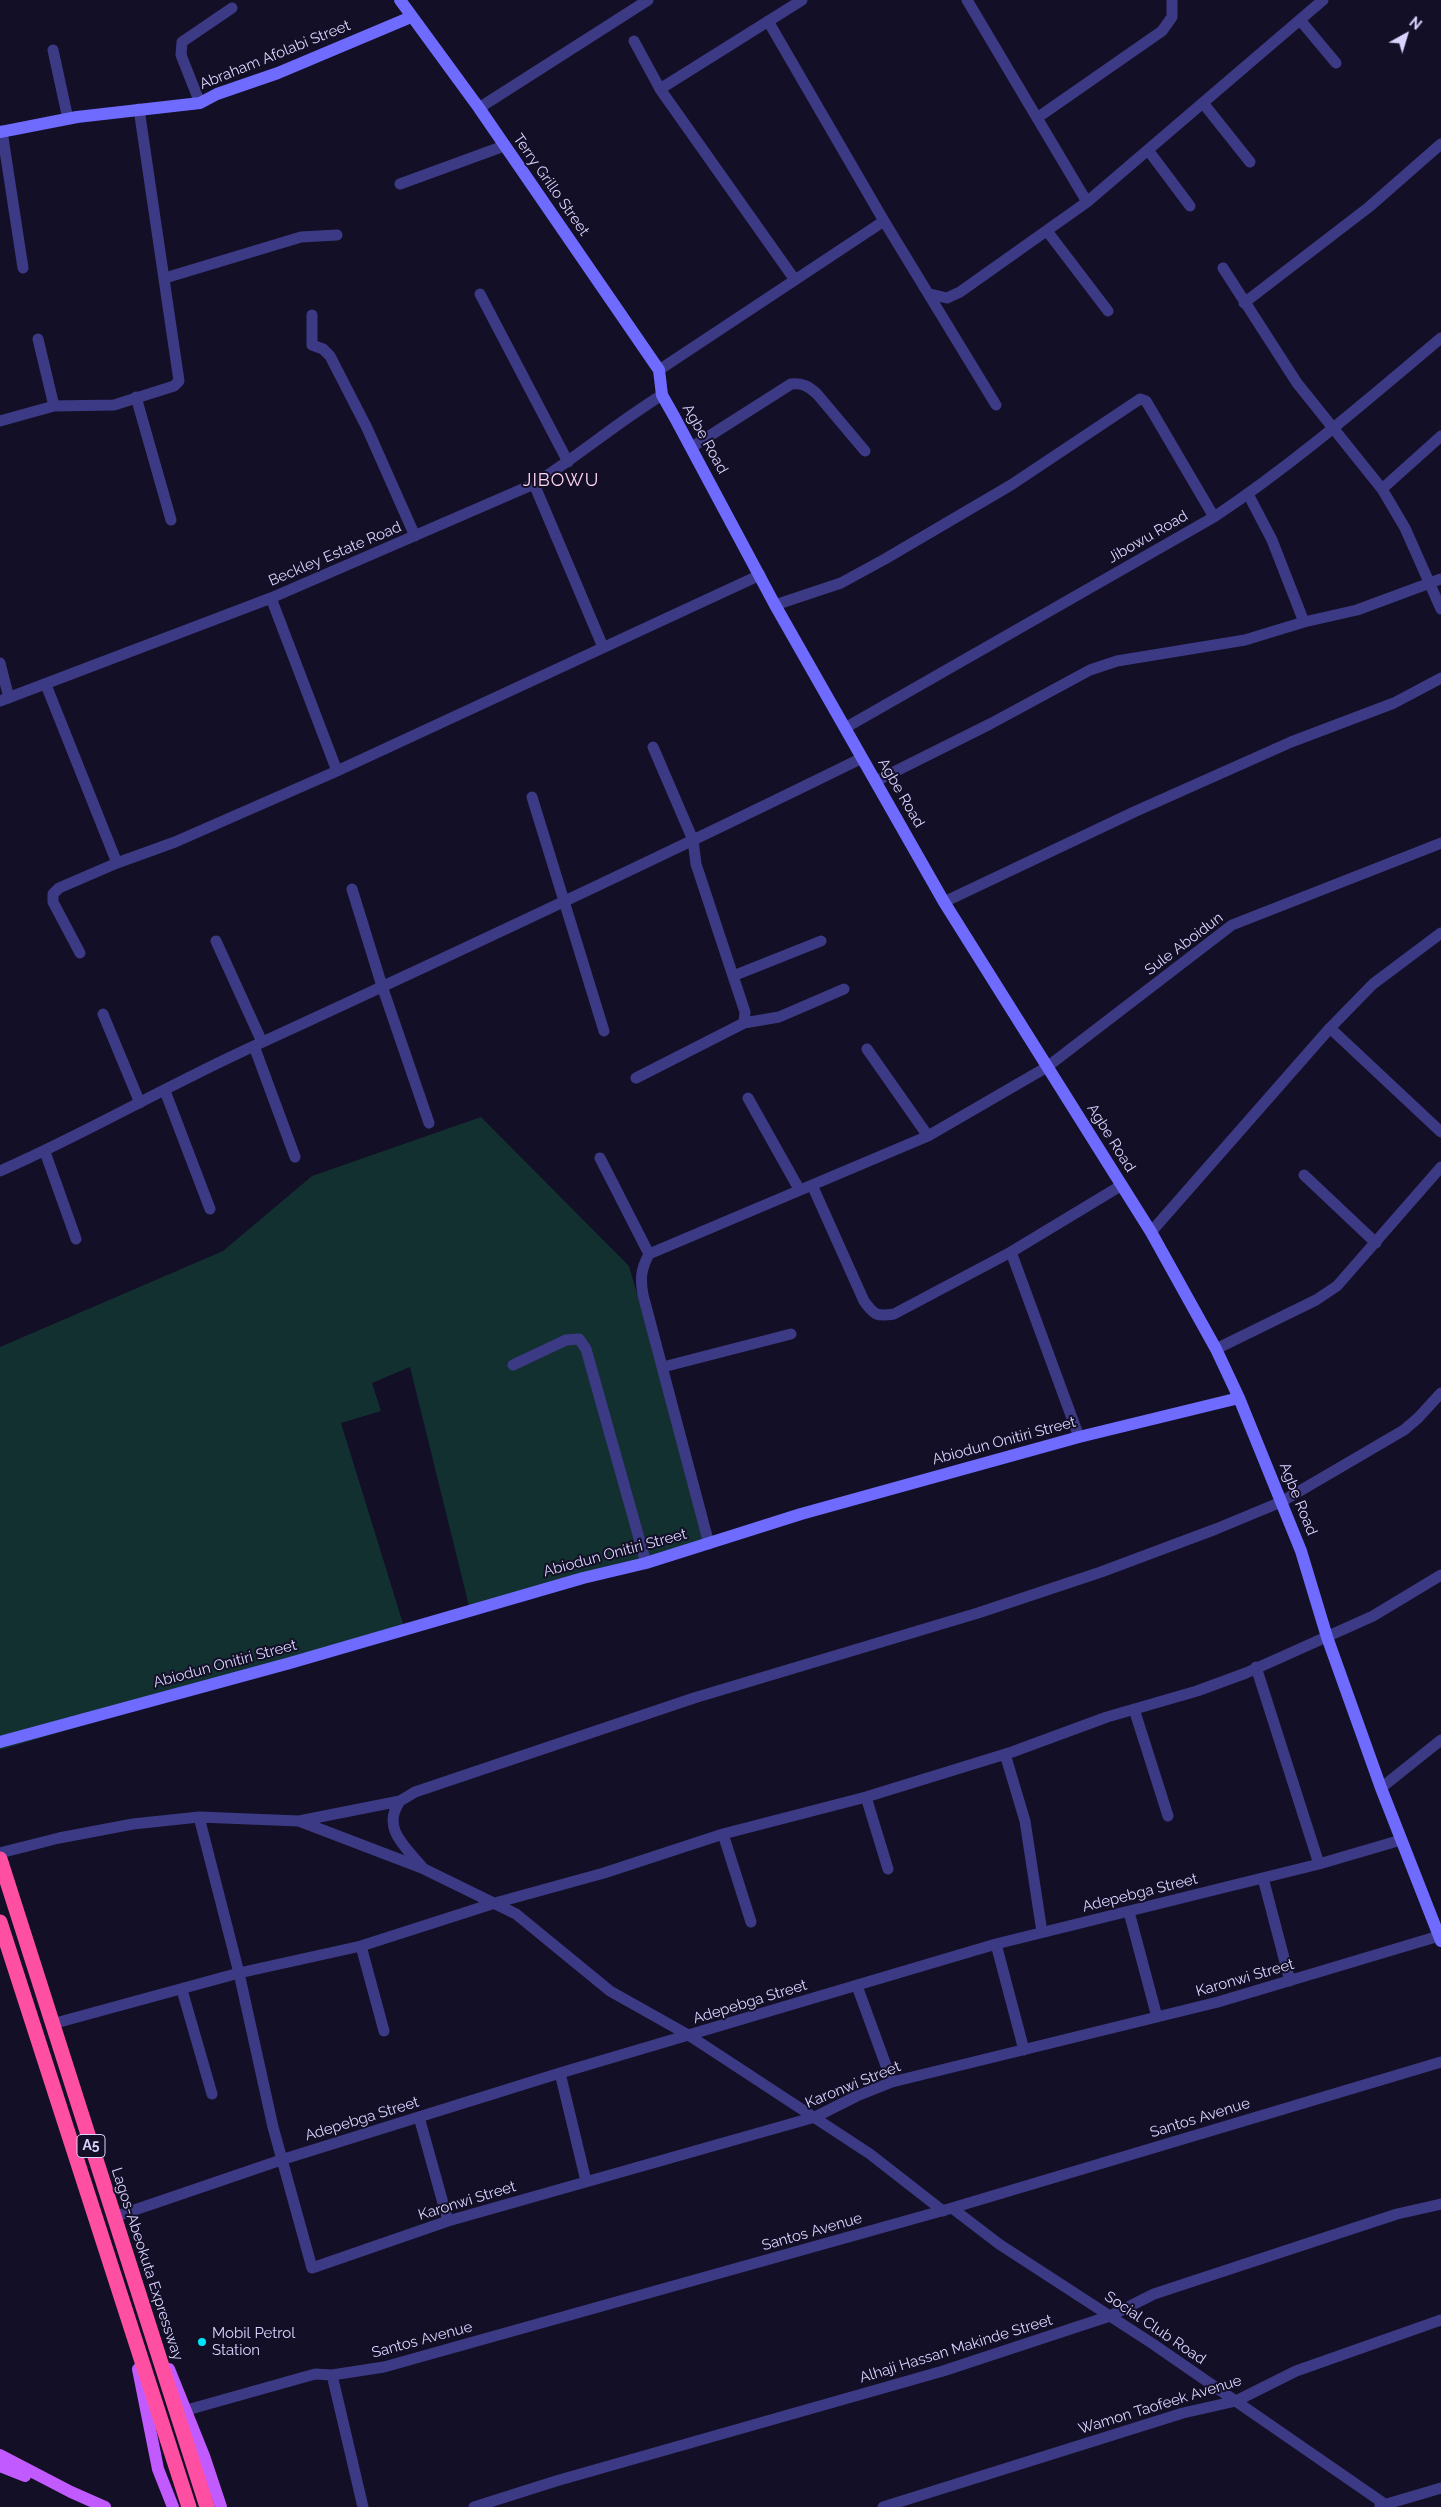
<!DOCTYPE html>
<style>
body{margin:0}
#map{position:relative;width:1441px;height:2507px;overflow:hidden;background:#130f26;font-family:Raleway,sans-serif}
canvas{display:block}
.north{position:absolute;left:1381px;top:10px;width:50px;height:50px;-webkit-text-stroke:4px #130f26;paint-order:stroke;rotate:39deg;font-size:14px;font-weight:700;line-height:20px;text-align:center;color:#d9d4ff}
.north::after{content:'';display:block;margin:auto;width:18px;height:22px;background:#d9d4ff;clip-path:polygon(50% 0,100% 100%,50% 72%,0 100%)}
</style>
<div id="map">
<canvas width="1441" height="2507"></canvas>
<div class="north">N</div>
</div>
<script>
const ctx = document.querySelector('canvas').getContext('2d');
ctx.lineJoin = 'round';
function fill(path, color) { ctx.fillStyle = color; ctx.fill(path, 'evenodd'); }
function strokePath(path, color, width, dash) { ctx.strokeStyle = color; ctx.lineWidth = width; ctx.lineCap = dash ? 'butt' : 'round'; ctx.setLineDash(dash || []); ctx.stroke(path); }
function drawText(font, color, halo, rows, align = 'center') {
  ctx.font = font + ' Raleway,sans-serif'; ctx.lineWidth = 4; ctx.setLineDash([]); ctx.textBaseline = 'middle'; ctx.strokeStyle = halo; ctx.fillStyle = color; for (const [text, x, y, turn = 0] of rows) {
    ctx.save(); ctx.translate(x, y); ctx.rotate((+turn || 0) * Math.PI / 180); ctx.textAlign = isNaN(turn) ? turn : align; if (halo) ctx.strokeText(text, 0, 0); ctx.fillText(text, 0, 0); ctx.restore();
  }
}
const green = new Path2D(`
 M481 1117 629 1266 708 1539 470 1610 410 1367 372 1383 381 1411 341 1423 405 1630 0 1750V1347L223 1251 312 1176Z`);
const street = new Path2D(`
 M967 0 1087 202
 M1300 20 1336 63
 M768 21 884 221 996 405
 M634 41 660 89 795 280
 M53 50 68 119
 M660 89 802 0
 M200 103 181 55 182 42 232 8
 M1203 103 1250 162
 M479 108 648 0
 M1037 118 1162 31 1172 17V0
 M2 131 23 268
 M1148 150 1190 206
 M400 184 504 146
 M1047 231 1108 311
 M1223 268 1297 383 1382 489 1405 528 1441 609
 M165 278 301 237 337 235
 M480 294 568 462
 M930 294 947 298 960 292 1087 202 1323 0
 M1244 303 1369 207 1441 144
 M312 315V345L323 349 330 356 367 428 415 536
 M38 339 54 406
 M659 370 884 221
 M136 397 171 520
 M0 421 54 406 114 405 174 386 179 381 139 109
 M692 447 791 384C802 383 809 386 817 394L865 451
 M534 484 603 647
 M1382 489 1441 436
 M1248 494 1272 540 1304 622
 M271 598 337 771
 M775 605 841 583 885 559 1011 485 1140 399 1146 401 1214 517
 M0 663 9 698
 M46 685 117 863
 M0 701 271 598 534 484C578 456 618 422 662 395
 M845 728 1214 517C1295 463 1367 400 1441 338
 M653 747 693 840 696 864 733 976 821 941
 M876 781 990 724 1090 670 1117 661 1245 640 1304 622 1357 610 1441 579
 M532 797 604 1031
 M352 889 382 986 429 1123
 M944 902 1134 812 1291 742 1394 703 1441 678
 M216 941 262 1042
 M80 953 53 902V894L59 888 117 863 175 842 337 771 760 575
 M103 1014 140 1103
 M744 1023 779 1017 844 989
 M1330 1028 1441 1132
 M254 1046 295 1157
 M867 1049 928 1136
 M636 1078 744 1023 745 1012 733 976
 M165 1091 210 1209
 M748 1098 799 1189
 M45 1152 76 1239
 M600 1158 649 1254
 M0 1171C87 1133 168 1085 254 1046 458 952 661 857 862 758
 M1304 1175 1376 1243
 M812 1185 864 1301C874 1315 877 1317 894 1314L1011 1252 1122 1185
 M1151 1232 1330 1028 1373 984 1441 933
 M1011 1252 1079 1437
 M1216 1349 1316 1300 1337 1286 1441 1167
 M513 1365 566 1340 579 1339 586 1349 646 1563
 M663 1367 791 1334
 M709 1544 643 1295C640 1278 641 1269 649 1254L928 1136 1047 1067 1232 925 1441 843
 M1256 1667 1319 1864
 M1134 1709 1168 1816
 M1005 1754 1025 1821 1042 1932
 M1381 1788 1441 1740
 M866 1797 888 1869
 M400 1801C381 1828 405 1846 422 1867
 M199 1817 239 1973 273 2127 312 2268 448 2221 815 2117 857 2096 892 2082 1218 2002 1439 1936
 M299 1821 422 1868 516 1914 610 1991 690 2036 870 2154 943 2211
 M723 1834 751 1922
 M0 1853 59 1838 133 1824 199 1817 299 1821 400 1801 415 1792 694 1698 978 1613 1101 1572 1216 1529 1281 1502 1404 1430 1418 1418 1441 1393
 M1263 1878 1290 1981
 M1129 1912 1157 2017
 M996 1944 1024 2050
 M361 1946 384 2031
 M857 1986 892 2082
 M182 1990 212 2094
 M52 2024 239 1973 361 1946 495 1903 604 1873 723 1834 866 1797 1012 1752 1107 1717 1197 1691 1246 1673 1373 1616 1441 1575
 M560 2073 586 2181
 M419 2117 448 2221
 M952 2208 999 2244 1153 2344 1389 2507
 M114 2217 284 2159 560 2073 996 1944 1319 1864 1401 1840
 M332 2375 363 2507
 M187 2410 315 2374 332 2375 384 2367 952 2208 1441 2062
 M1380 2506 1441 2488
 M474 2507 556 2481 943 2371 1110 2316 1154 2294 1397 2214 1441 2204
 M883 2507 1183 2413 1236 2401 1296 2371 1441 2320`);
const secondary = new Path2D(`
 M400 0 479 108 659 370 662 395 675 418 775 605 944 902 1151 1232 1216 1349 1239 1398 1301 1551 1327 1637 1381 1788 1441 1941
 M0 132 77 117 200 103 217 94 278 73 411 17
 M0 1742 290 1663 583 1578 646 1563 801 1514 1079 1437 1239 1398`);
const primary = new Path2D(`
 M138 2369 158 2469 173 2507
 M169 2369 204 2456 221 2507
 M0 2455 71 2492 105 2507
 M0 2466 25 2476`);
const highway = new Path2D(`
 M0 1859 207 2507
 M0 1922 189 2507`);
const markers = [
 [202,2342,5,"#00e5ff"]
];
const shields = [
 [91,2146,28]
];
const shieldNames = [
 ["A5",91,2146]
];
const streetNames = [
 ["Abraham Afolabi Street",275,55,-22],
 ["Terry Grillo Street",551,185,55],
 ["Agbe Road",705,439,61],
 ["Jibowu Road",1148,537,-30],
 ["Beckley Estate Road",335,554,-23],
 ["Agbe Road",901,793,60],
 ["Sule Aboidun",1184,944,-37],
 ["Agbe Road",1111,1138,58],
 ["Abiodun Onitiri Street",1004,1441,-15],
 ["Agbe Road",1298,1499,68],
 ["Abiodun Onitiri Street",615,1553,-15],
 ["Abiodun Onitiri Street",225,1664,-15],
 ["Adepebga Street",1140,1893,-14],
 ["Karonwi Street",1245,1978,-16],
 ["Adepebga Street",750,2002,-17],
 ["Karonwi Street",853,2085,-22],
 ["Santos Avenue",1200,2118,-17],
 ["Adepebga Street",362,2119,-17],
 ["Karonwi Street",467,2201,-17],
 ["Santos Avenue",812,2232,-16],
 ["Lagos-Abeokuta Expressway",147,2264,72],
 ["Social Club Road",1155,2328,34],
 ["Santos Avenue",422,2340,-15],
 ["Alhaji Hassan Makinde Street",956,2349,-17],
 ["Wamon Taofeek Avenue",1160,2405,-17]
];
const poiNames = [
 ["Mobil Petrol",212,2333],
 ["Station",212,2350]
];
const quarterNames = [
 ["JIBOWU",561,481]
];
fill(green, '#12302f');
strokePath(street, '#3d3a85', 11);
strokePath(secondary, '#6f6bff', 12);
strokePath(primary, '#c25bff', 12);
strokePath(highway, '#ff4fa3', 15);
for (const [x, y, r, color] of markers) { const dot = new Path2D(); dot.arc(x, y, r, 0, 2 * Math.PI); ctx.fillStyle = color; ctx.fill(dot); strokePath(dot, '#130f26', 2); }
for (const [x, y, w] of shields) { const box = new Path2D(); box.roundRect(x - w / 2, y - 11.5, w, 23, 4); ctx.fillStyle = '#130f26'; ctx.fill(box); strokePath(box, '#d9d4ff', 1); }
drawText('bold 14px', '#d9d4ff', null, shieldNames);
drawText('15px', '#d9d4ff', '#130f26', streetNames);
drawText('15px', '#d9d4ff', '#130f26', poiNames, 'left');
ctx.letterSpacing = '1px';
drawText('18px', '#ffd6f0', '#130f26', quarterNames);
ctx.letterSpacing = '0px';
</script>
